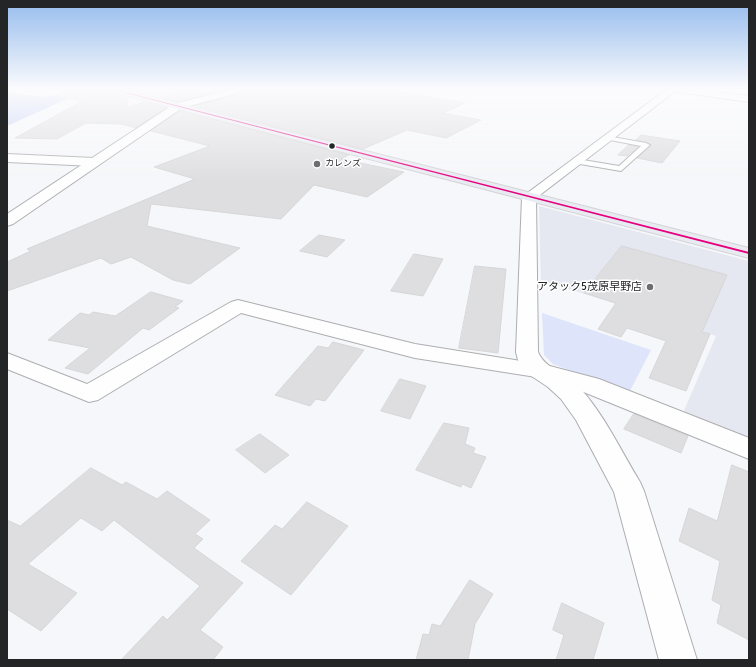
<!DOCTYPE html>
<meta charset="utf-8">
<style>
body{margin:0}
#map{position:relative;width:756px;height:667px;overflow:hidden;background:#f6f7fa;font-family:Signika,sans-serif}
canvas{display:block}
.frame{position:absolute;inset:0;border:8px solid #242527;pointer-events:none}
</style>
<div id="map">
<canvas width="756" height="667"></canvas>
<div class="frame"></div>
</div>
<script>
const ctx = document.querySelector('canvas').getContext('2d');
ctx.lineJoin = 'round';
function fill(path, color) { ctx.fillStyle = color; ctx.fill(path, 'evenodd'); }
function strokePath(path, color, width, dash) { ctx.strokeStyle = color; ctx.lineWidth = width; ctx.lineCap = dash ? 'butt' : 'round'; ctx.setLineDash(dash || []); ctx.stroke(path); }
function drawText(font, color, halo, rows, align = 'center') {
  ctx.font = font + ' Signika,"Noto Sans JP",sans-serif'; ctx.lineWidth = 3; ctx.setLineDash([]); ctx.textBaseline = 'middle'; ctx.strokeStyle = halo; ctx.fillStyle = color; for (const [text, x, y, turn = 0] of rows) {
    ctx.save(); ctx.translate(x, y); ctx.rotate((+turn || 0) * Math.PI / 180); ctx.textAlign = isNaN(turn) ? turn : align; if (halo) ctx.strokeText(text, 0, 0); ctx.fillText(text, 0, 0); ctx.restore();
  }
}
const built = new Path2D(`
 M124 89H237L184 103Z
 M539 206 749 261V438L683 413 716 336 541 280Z`);
const green = new Path2D(`
 M542 313 651 350 629 393 553 364 544 355Z`);
const forest = new Path2D(`
 M89 89 7 126V92L45 97Z`);
const building = new Path2D(`
 M61 89H105L108 92 127 97 128 107 145 102 166 108 136 128 121 124 86 123 57 139 15 138 82 101 61 96Z
 M197 89H228L177 102 162 98Z
 M249 89H386L465 103 443 113 481 120 446 138 407 130 363 149 195 106 246 92Z
 M180 111 349 155 341 159 404 172 367 197 314 185 281 219 151 204 147 226 240 248 190 284 173 280 131 257 111 264 101 258 7 291V262L31 251 27 249 195 179 154 167 210 146 151 131Z
 M641 135 680 141 662 163 637 158 651 145 646 142 636 140Z
 M629 145 638 147 627 156 618 155Z
 M319 235 345 240 327 257 300 251Z
 M622 246 727 275 702 332 710 334 686 391 649 378 666 341 627 328 621 337 598 329 616 303 584 293Z
 M414 254 443 259 423 296 391 291Z
 M475 266 506 269 498 353 459 348Z
 M151 292 183 301 175 307 179 308 149 330 143 328 88 374 65 368 90 348 48 340 80 313 89 315 93 312 115 316Z
 M333 342 364 350 325 401 316 399 310 406 275 395 318 346 328 348Z
 M400 379 426 386 410 419 381 411Z
 M634 414 688 436 681 453 624 429Z
 M444 423 469 428 465 444 475 448 473 453 486 457 471 488 462 484 461 487 416 470Z
 M260 434 289 455 265 473 236 450Z
 M732 465 749 472V640L717 623 721 605 712 600 720 561 679 541 689 508 717 521Z
 M91 468 122 485 126 482 157 499 167 491 210 520 195 534 203 539 194 548 243 583 200 630 223 647 213 660H121L163 616 167 620 200 586 114 520 102 531 81 518 28 564 77 593 41 631 7 609V520L20 526Z
 M307 502 348 526 291 595 241 561 275 525 282 529Z
 M470 580 493 594 475 624 468 660H416L423 634 429 635 432 624 440 626Z
 M562 603 604 623 593 660H556L564 635 553 630Z`);
const lane = new Path2D(`
 M607 136 646 143 650 145 621 171 574 163V159H577L619 166 641 146 605 139V137Z`);
const street = new Path2D(`
 M673 89H696L749 96V102L678 92Z
 M7 154 94 158 101 162 94 166 7 162Z
 M238 300 415 344 546 365 599 379 749 438V459L581 391 536 377 415 358 241 313 98 400 89 402 7 369V353L87 384 231 302Z`);
const secondary = new Path2D(`
 M233 89H248L246 91 182 108 13 224 7 226V214L174 104Z
 M667 89H678L536 198 538 352C545 369 567 374 579 387 604 414 621 451 640 482L644 491 697 660H659L614 492 576 420 561 399 548 387 530 375 518 360 516 352 522 197Z`);
const primary = new Path2D(`
 M106 89H121L749 248V258L108 91Z`);
const bus1 = new Path2D(`
 M110 89H113L749 252V254Z`);
const markers = [
 [332,146,3.5,"#242527"],
 [317,164,4,"#6e6e71"],
 [650,287,4,"#6e6e71"]
];
const farPoinames = [
 ["カレンズ",325,164]
];
const poiNames = [
 ["アタック5茂原早野店",642,287]
];
fill(built, '#e6e8f1');
fill(green, '#dee4fa');
fill(forest, '#c4cef2');
fill(building, '#dedee1');
strokePath(building, '#d5d6d8', 1);
strokePath(lane, '#adaeb1', 2);
strokePath(street, '#adaeb1', 2);
strokePath(secondary, '#adaeb1', 2);
strokePath(primary, '#d4d4d6', 2);
fill(lane, '#fefefe');
fill(street, '#fefefe');
fill(secondary, '#fefefe');
fill(primary, '#e9ebf2');
fill(bus1, '#e5007d');
const sky = ctx.createLinearGradient(0, 0, 0, 182);
sky.addColorStop(0, '#96bced');
sky.addColorStop(0.49, '#fbfbfd');
sky.addColorStop(1, '#fbfbfd00');
ctx.fillStyle = sky;
ctx.fillRect(0, 0, 756, 182);
for (const [x, y, r, color] of markers) { const dot = new Path2D(); dot.arc(x, y, r, 0, 2 * Math.PI); ctx.fillStyle = color; ctx.fill(dot); strokePath(dot, '#fff', 1.5); }
drawText('9px', '#242527', '#fff', farPoinames, 'left');
drawText('11px', '#242527', '#fff', poiNames, 'right');
</script>
